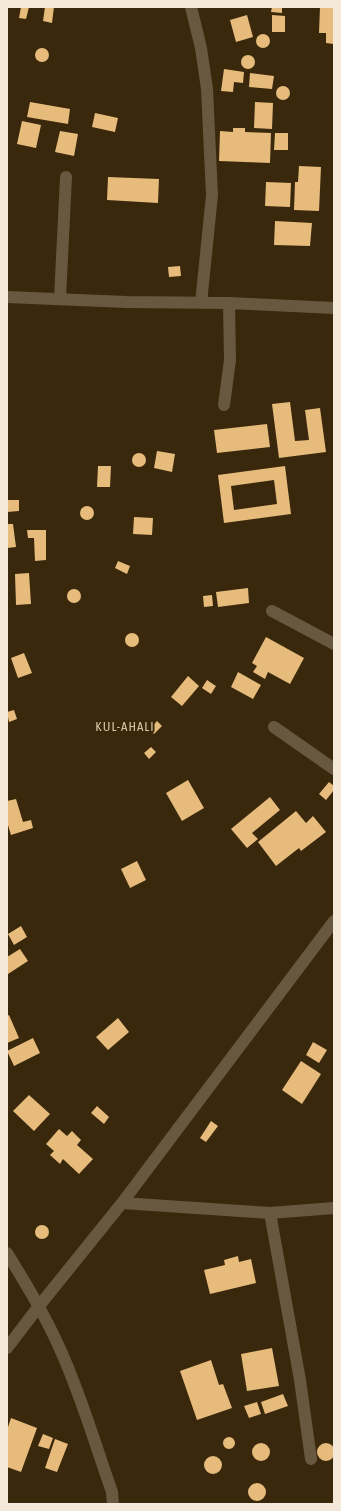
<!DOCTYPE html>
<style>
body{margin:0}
#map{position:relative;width:341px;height:1511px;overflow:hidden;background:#39280c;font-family:"Asap Condensed",sans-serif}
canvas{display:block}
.frame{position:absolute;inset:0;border:8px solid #f4e8d9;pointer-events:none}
</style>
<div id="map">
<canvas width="341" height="1511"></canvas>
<div class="frame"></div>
</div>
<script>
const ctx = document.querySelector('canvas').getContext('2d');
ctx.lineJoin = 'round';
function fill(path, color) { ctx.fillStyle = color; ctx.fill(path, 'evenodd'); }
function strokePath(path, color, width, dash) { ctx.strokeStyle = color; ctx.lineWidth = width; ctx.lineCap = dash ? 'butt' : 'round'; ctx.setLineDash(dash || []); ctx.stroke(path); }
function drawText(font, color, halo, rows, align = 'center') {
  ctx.font = font + ' "Asap Condensed",sans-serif'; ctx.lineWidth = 4; ctx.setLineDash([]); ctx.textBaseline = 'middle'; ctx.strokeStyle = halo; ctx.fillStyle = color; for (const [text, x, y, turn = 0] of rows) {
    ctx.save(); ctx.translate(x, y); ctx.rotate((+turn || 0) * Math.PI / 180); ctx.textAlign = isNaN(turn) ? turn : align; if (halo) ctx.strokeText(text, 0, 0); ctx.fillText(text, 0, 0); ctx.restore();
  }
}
const building = new Path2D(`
 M21 7H29L26 19 19 18Z
 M45 7H54L52 23 43 21Z
 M272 7H282V13L271 12Z
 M320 7H334V44L326 43V33H319Z
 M247 15 253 37 236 42 230 20Z
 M272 15 285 16V32H272Z
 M256 41a7 7 0 1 1 14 0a7 7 0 1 1-14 0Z
 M35 55a7 7 0 1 1 14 0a7 7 0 1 1-14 0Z
 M241 62a7 7 0 1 1 14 0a7 7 0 1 1-14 0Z
 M224 69 244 72 243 83 234 82 233 92 221 91Z
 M250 73 274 76 272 89 249 87Z
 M276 93a7 7 0 1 1 14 0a7 7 0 1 1-14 0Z
 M30 102 70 109 68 124 27 117Z
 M255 102 273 103 272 129 254 128Z
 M95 113 118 118 115 132 92 127Z
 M22 121 41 125 36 148 17 144Z
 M233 128H245V132L271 133 270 163 219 161 220 131 233 132Z
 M60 131 78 134 74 156 55 152Z
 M275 133H288V150H274Z
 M299 166 321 167 319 211 294 210 295 182H298Z
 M108 177 159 179 158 203 107 200Z
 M266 182 291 183 290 207 265 206Z
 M275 221 312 223 310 246 274 245Z
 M180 266 181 276 169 277 168 267Z
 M290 402 295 441 309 440 305 410 320 408 326 452 279 458 272 404Z
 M267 424 270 447 217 453 214 430Z
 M157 451 175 454 172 472 154 468Z
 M132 460a7 7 0 1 1 14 0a7 7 0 1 1-14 0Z
 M98 466H111L110 487H97Z
 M285 466 291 514 224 523 218 475ZM274 480 277 504 234 510 231 486Z
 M7 500H19V511L7 512Z
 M80 513a7 7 0 1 1 14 0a7 7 0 1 1-14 0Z
 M134 517 153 518 152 535 133 534Z
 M7 524H13L16 547 7 548Z
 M27 530H46V560L35 561 34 538H28Z
 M118 561 130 566 127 574 115 568Z
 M29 573 31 604 16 605 15 574Z
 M248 588 249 603 218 607 216 592Z
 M67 596a7 7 0 1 1 14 0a7 7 0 1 1-14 0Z
 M212 595 213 606 204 607 203 596Z
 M125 640a7 7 0 1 1 14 0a7 7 0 1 1-14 0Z
 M266 637 304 658 290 684 268 672 265 679 253 672 257 666 252 663Z
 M24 653 32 673 18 678 11 658Z
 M238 672 261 685 253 699 231 687Z
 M188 676 199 686 182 706 171 697Z
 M207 680 216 686 211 694 202 688Z
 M14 710 17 719 9 722 7 712Z
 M157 721 162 726 154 734 150 729Z
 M151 747 156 752 149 759 144 753Z
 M188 780 204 808 182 821 166 793Z
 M329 782 334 786V790L326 800 319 794Z
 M270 797 280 810 252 833 258 839 247 848 231 829Z
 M16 799 23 822 31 820 33 828 11 835 7 822V801Z
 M296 811 306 823 313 816 326 832 301 851 299 848 276 866 258 842Z
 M137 861 146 880 130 888 121 869Z
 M21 926 27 937 14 945 8 934Z
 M20 949 28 961 8 974 7 957Z
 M9 1015 19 1038 7 1043V1016Z
 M118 1018 129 1032 108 1050 96 1037Z
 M33 1038 40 1053 14 1066 7 1051Z
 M313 1042 327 1050 319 1063 306 1055Z
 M301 1061 321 1074 302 1104 282 1090Z
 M29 1095 50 1114 34 1131 13 1111Z
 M97 1106 109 1117 104 1124 91 1113Z
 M211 1121 218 1126 206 1142 200 1138Z
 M59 1129 67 1136 72 1131 81 1140 77 1145 93 1159 79 1174 63 1159 60 1164 50 1155 54 1151 46 1144Z
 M35 1232a7 7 0 1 1 14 0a7 7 0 1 1-14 0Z
 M238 1256 239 1262 251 1259 256 1283 210 1294 204 1270 225 1265 224 1260Z
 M272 1348 279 1386 247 1391 241 1354Z
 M211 1360 219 1385 223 1384 232 1408 197 1420 180 1371Z
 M283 1394 288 1406 265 1414 261 1402Z
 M257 1402 261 1414 249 1418 244 1406Z
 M11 1418 37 1428 21 1472 7 1467V1430Z
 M43 1434 53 1438 49 1449 38 1446Z
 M223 1443a6 6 0 1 1 12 0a6 6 0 1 1-12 0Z
 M55 1439 68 1444 57 1472 45 1468Z
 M252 1452a9 9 0 1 1 18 0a9 9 0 1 1-18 0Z
 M317 1452a9 9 0 1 1 18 0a9 9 0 1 1-18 0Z
 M204 1465a9 9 0 1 1 18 0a9 9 0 1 1-18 0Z
 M248 1492a9 9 0 1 1 18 0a9 9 0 1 1-18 0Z`);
const minor = new Path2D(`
 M191 7 201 48 207 89 212 195 201 303
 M7 297 126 302 229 303 334 308
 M60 298 66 177
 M224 405 230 360 229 303
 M272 611 334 644
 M274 727 334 769
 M122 1203 270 1213 334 1208
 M270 1213 300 1380 311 1459
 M7 1253C26 1284 45 1315 60 1349 81 1395 95 1444 112 1492L113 1504
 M7 1348 39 1306 122 1203 334 921`);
const quarterNames = [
 ["KUL-AHALI",125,727]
];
fill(building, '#e6bb7c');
strokePath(minor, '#695840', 12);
ctx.letterSpacing = '1px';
drawText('13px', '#d9c3a4', '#39280c', quarterNames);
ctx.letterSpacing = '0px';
</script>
